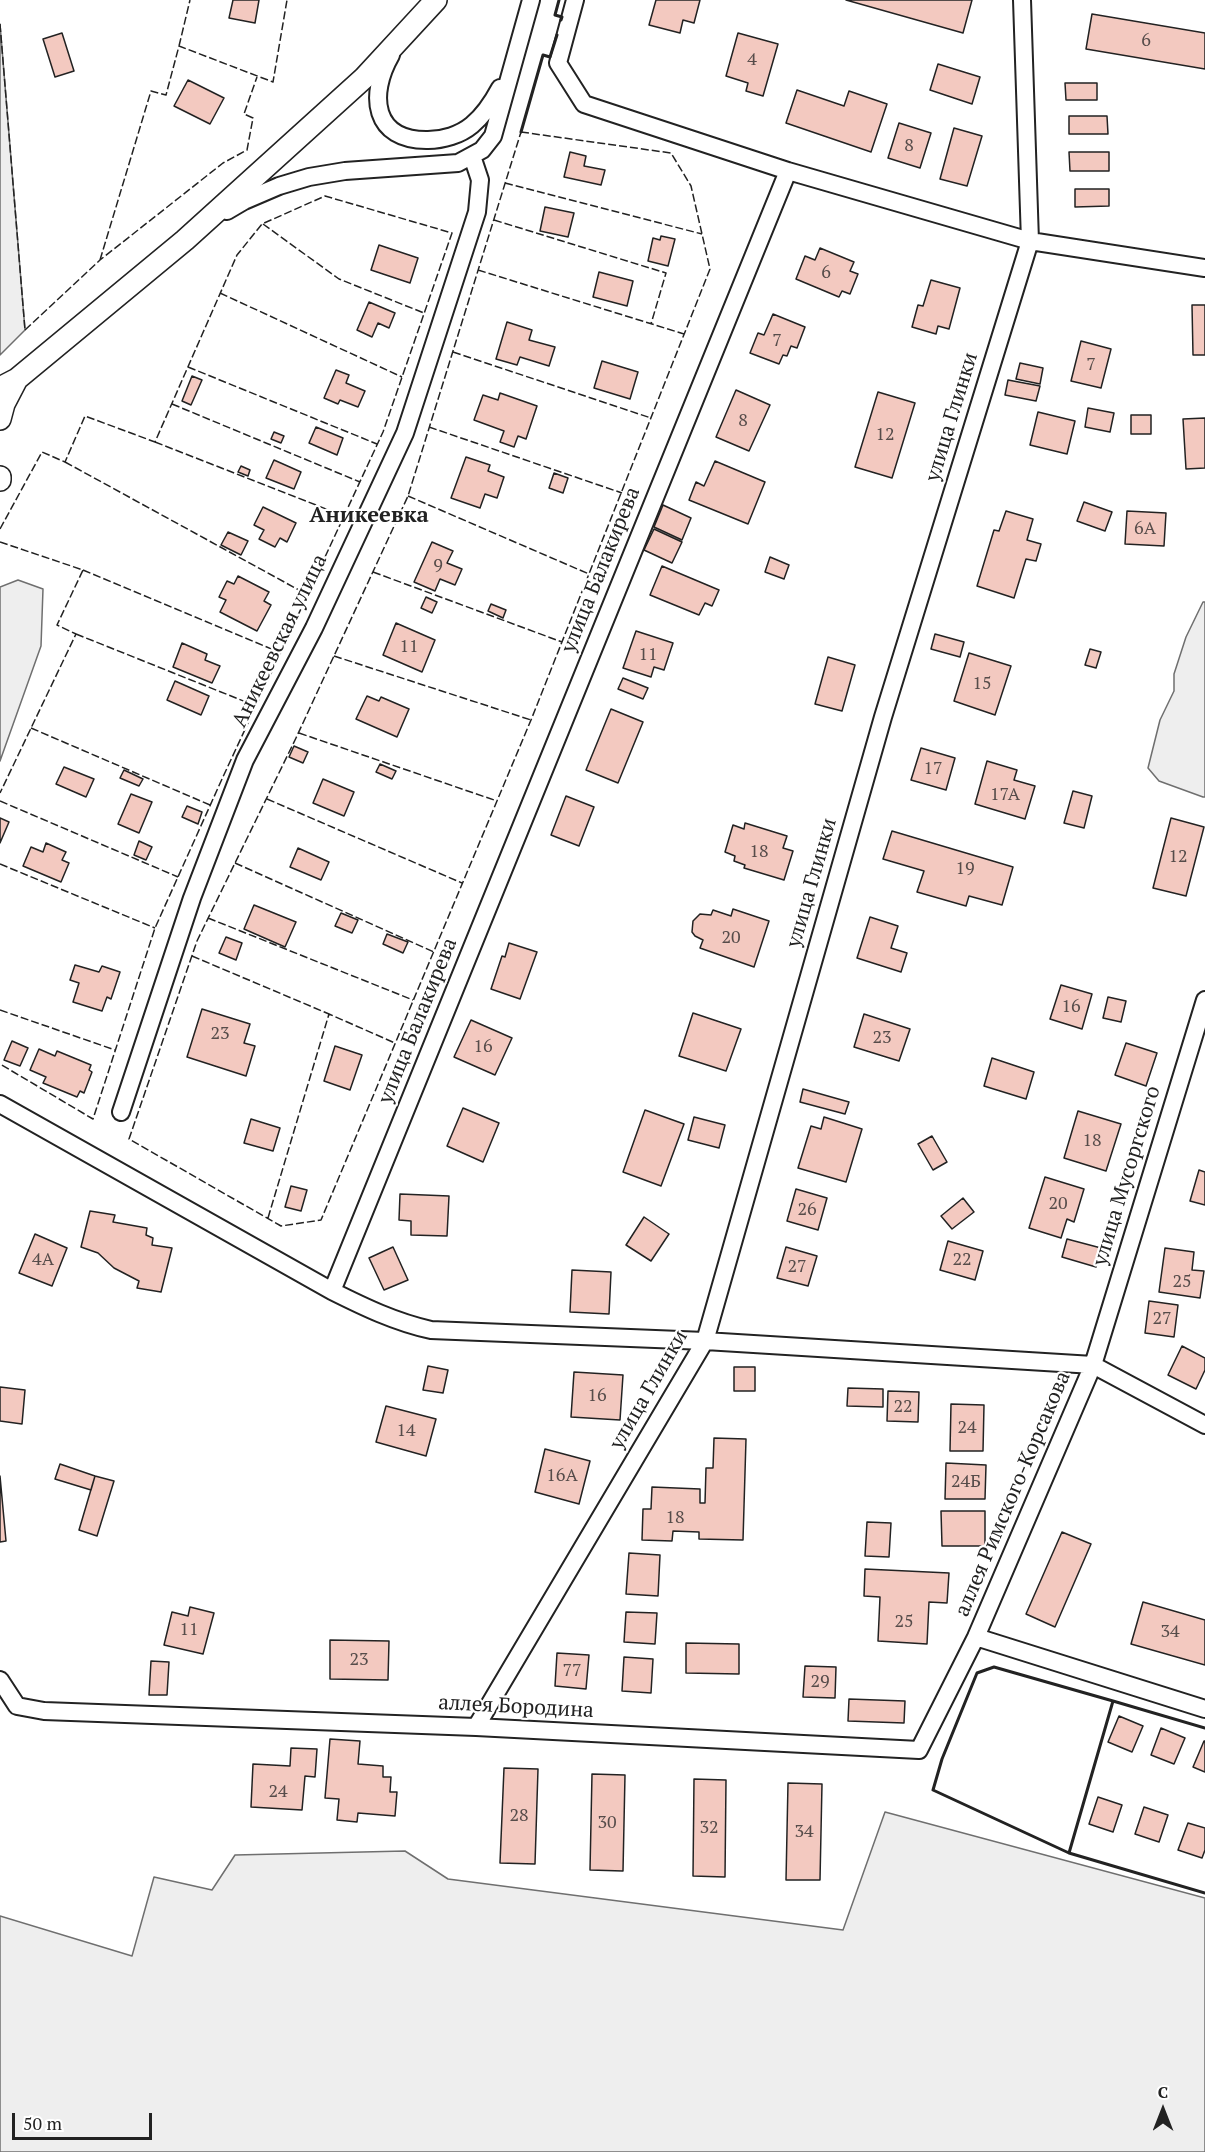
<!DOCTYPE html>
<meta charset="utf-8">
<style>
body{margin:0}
#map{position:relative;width:1205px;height:2152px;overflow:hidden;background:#fff;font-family:"PT Serif",serif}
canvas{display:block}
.north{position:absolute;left:1133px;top:2080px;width:60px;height:60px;-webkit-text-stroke:4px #fff;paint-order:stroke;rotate:0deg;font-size:16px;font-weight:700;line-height:24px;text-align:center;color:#222}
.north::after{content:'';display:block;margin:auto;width:21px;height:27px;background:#222;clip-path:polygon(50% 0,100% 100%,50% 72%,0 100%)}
.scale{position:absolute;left:12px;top:2113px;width:140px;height:27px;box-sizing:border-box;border:3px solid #222;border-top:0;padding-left:8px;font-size:18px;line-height:21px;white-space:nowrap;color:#222;-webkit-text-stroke:4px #fff;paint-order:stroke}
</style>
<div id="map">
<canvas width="1205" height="2152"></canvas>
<div class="north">С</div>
<div class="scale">50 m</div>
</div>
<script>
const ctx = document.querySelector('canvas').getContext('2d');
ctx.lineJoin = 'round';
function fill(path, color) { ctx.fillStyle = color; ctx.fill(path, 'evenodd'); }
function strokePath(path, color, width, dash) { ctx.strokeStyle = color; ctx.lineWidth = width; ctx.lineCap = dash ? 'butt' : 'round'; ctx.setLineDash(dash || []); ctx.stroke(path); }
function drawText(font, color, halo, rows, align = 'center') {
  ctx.font = font + ' "PT Serif",serif'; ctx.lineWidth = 4.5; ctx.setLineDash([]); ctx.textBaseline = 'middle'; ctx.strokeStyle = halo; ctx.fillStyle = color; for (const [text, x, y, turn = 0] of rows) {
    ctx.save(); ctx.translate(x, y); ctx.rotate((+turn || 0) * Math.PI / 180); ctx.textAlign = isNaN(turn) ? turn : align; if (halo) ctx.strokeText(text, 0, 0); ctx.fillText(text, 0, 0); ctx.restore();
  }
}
const green = new Path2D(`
 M0 24 25 330 0 355Z
 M18 580 43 589 41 646 0 761V587Z
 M1203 602H1205V797H1203L1159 781 1148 768 1160 720 1174 691V674L1186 637Z
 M885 1812 1205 1898V2152H0V1916L132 1956 154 1877 212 1890 235 1855 405 1851 448 1879 843 1930Z`);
const building = new Path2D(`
 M233 0H259L255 23 229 18Z
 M656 0H700L694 23 683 20 680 33 649 25Z
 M846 0H972L963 33Z
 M1092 14 1205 33V69L1086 49Z
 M62 33 74 71 55 77 43 39Z
 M738 33 778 44 763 96 746 91 748 83 726 76Z
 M938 64 980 77 972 104 930 90Z
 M188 80 224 98 210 124 174 106Z
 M1065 83H1097V100H1066Z
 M797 90 844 106 849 91 887 104 871 152 786 123Z
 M1069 116H1107L1108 134H1069Z
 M899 123 931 133 920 168 888 158Z
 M954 128 982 136 967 186 940 179Z
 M570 152 586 156 584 166 605 170 601 185 564 177Z
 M1069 152H1109V171H1070Z
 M1075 189H1109V206L1075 207Z
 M545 207 574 213 568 237 540 231Z
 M661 236 675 239 668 266 648 261 653 238 660 240Z
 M379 245 418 258 410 283 371 270Z
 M820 248 854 262 850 271 858 274 850 294 842 291 839 297 796 279 805 256 815 260Z
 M599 272 633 281 627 306 593 297Z
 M931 280 960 288 949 329 938 326 936 334 912 327 918 305 923 306Z
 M369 302 395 313 389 328 378 323 372 337 357 330Z
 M1192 305H1205V355H1193Z
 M773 314 805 327 797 348 791 346 787 356 783 355 779 364 750 353 758 333 764 335Z
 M507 322 532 330 529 340 555 347 549 366 520 357 517 365 496 359Z
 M1081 341 1111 349 1101 388 1071 381Z
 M602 361 638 372 630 399 594 388Z
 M1020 363 1043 368 1040 384 1016 379Z
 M336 370 349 375 346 383 365 391 358 407 340 400 338 404 324 398Z
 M192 376 202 380 191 405 182 401Z
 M1008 380 1040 386 1036 401 1005 395Z
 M736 390 770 405 749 451 716 437Z
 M878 392 915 403 892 478 855 467Z
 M500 393 537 406 526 439 518 436 514 447 500 442 504 431 474 420 483 395 498 400Z
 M1088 408 1114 413 1110 432 1085 427Z
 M1038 412 1075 421 1067 454 1030 445Z
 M1131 415H1151V434H1131Z
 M1205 418V468L1186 469 1183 419Z
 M316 427 343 438 337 455 309 443Z
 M274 432 284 436 281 443 271 439Z
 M466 457 490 465 488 471 504 477 497 498 485 494 480 508 451 498Z
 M274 460 301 472 294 489 266 478Z
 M715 461 765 482 748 524 689 500 696 482 704 486Z
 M241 466 250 470 248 476 238 472Z
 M554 473 568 478 563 493 549 488Z
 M1084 502 1112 512 1105 531 1077 521Z
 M663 505 691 518 682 540 654 527Z
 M263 507 296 523 287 542 280 538 275 547 259 539 264 530 254 525Z
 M1006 511 1033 519 1027 540 1041 544 1036 561 1026 559 1014 598 977 586 994 530 999 531Z
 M1127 511 1166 513 1164 546 1125 544Z
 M654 529 682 542 672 563 644 550Z
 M228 532 248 541 241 555 221 545Z
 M432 542 453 551 447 563 462 569 455 585 440 579 435 591 414 582Z
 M770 557 789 565 784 579 765 572Z
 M662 566 719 590 712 606 705 603 699 615 650 595Z
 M238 576 269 592 264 601 271 605 257 631 220 612 226 600 219 597 227 581 234 584Z
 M426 597 437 602 432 613 421 608Z
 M491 604 506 610 503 618 488 611Z
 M396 623 435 640 422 672 383 655Z
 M636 631 673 643 664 670 654 667 651 677 623 668Z
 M935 634 964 642 960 657 931 649Z
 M182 643 207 654 205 660 220 666 212 683 173 667Z
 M1090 649 1101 652 1096 668 1085 665Z
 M969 653 1011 666 995 715 954 701Z
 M828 657 855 665 842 711 815 704Z
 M623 678 648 688 643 699 618 689Z
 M175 681 209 696 201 715 167 700Z
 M367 696 379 701 381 697 409 709 397 737 356 719Z
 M611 709 643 722 618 783 586 770Z
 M294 746 308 752 303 763 289 757Z
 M921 748 955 758 946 790 911 780Z
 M987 761 1017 770 1014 780 1035 786 1025 819 975 804Z
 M380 764 396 771 392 779 376 772Z
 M64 767 94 779 86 797 56 784Z
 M124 770 143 779 139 786 120 778Z
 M323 779 354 792 344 816 313 803Z
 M1073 791 1092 796 1084 828 1064 823Z
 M131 794 152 802 139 833 118 824Z
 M566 796 594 807 579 846 551 835Z
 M187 806 202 812 198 824 182 817Z
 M0 818 9 822 0 843Z
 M1171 818 1204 827 1186 896 1153 888Z
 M745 823 787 836 783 848 793 851 784 880 744 868 745 865 734 861 735 856 725 852 733 825 744 829Z
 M892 831 1013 867 1002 905 969 896 966 906 917 892 924 871 883 859Z
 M139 841 152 847 146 860 134 855Z
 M46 843 66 852 62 860 69 863 61 882 23 866 31 847 43 852Z
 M298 848 329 862 321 880 290 867Z
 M254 905 296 922 285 947 244 929Z
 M733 909 769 921 754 967 700 948 703 940 695 936 692 932 693 921 700 914 711 915 713 910 731 916Z
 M341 913 358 920 352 933 335 926Z
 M870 917 898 926 891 948 907 953 901 972 857 958Z
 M387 934 408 942 403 953 383 944Z
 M226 937 242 943 236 960 219 953Z
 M509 943 537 952 520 999 491 989 502 956 505 957Z
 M75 965 99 972 102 966 120 972 111 999 107 997 102 1011 73 1002 79 983 70 980Z
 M1061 985 1092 994 1082 1029 1050 1019Z
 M1108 997 1126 1001 1121 1022 1103 1018Z
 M202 1009 250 1024 244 1043 255 1046 246 1076 187 1057Z
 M693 1013 741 1029 726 1071 679 1056Z
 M864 1014 910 1029 899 1061 854 1047Z
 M471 1020 512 1038 495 1075 454 1057Z
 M12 1041 28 1048 20 1066 4 1060Z
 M1126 1043 1157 1053 1146 1086 1115 1075Z
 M335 1046 362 1055 350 1090 324 1081Z
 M39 1049 55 1056 57 1051 91 1065 89 1070 92 1072 84 1093 80 1091 77 1097 43 1083 46 1077 30 1070Z
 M992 1058 1034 1072 1026 1099 984 1086Z
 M803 1089 849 1102 845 1114 800 1102Z
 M463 1108 499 1123 483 1162 447 1146Z
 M645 1110 684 1124 661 1186 623 1172Z
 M1078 1111 1121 1124 1106 1171 1064 1158Z
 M694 1117 725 1125 719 1148 688 1140Z
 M824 1117 862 1129 846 1182 798 1168 811 1126 821 1129Z
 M251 1119 280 1128 273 1151 244 1143Z
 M932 1136 947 1162 933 1170 918 1144Z
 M1199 1170 1205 1172V1205L1190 1201Z
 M1045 1177 1084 1189 1074 1222 1067 1219 1061 1238 1029 1228Z
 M291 1186 307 1190 301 1211 285 1207Z
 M796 1189 827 1198 818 1230 787 1221Z
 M400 1194 449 1196 447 1236 411 1235V1221L399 1220Z
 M963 1198 974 1212 952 1229 941 1216Z
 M90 1211 115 1215 113 1222 147 1228 146 1235 153 1238 152 1245 172 1248 161 1292 137 1288 139 1281 114 1268 98 1253 81 1247Z
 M644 1217 669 1234 651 1261 626 1245Z
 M35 1234 67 1248 52 1286 19 1273Z
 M1067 1239 1101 1248 1096 1267 1062 1257Z
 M948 1241 983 1251 975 1280 940 1270Z
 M393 1247 408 1280 384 1290 369 1258Z
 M786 1247 817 1256 808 1286 777 1278Z
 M1165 1248 1194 1252 1192 1270 1204 1271 1200 1298 1159 1292Z
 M572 1270 611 1272 609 1314 570 1312Z
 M1149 1301 1178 1305 1174 1337 1145 1333Z
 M1182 1346 1205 1358V1370L1196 1389 1168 1375Z
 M428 1366 448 1370 443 1393 423 1390Z
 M734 1367H755V1391H734Z
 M574 1372 623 1375 620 1420 571 1417Z
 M0 1387 25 1390 22 1424 0 1421Z
 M848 1388 883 1389V1407L847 1406Z
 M888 1391 919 1392 918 1422 887 1421Z
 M951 1404 984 1405 983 1451H950Z
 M386 1406 436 1419 426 1456 376 1442Z
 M714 1438 746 1439 743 1540 699 1539V1532L673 1531 672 1541 642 1540 643 1509H651L652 1487 700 1489V1503H705L706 1468H713Z
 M545 1449 590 1461 579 1504 535 1492Z
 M946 1463 986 1465 985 1499H945Z
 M60 1464 95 1476 91 1490 55 1479Z
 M0 1476 6 1541 0 1542Z
 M95 1476 114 1481 97 1536 79 1530Z
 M941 1511H985V1546H942Z
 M867 1522 891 1523 889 1557 865 1556Z
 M1062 1532 1091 1544 1055 1627 1026 1614Z
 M629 1553 660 1555 658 1596 626 1594Z
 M865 1569 949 1573 947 1603 929 1602 927 1644 878 1641 880 1597 864 1596Z
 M1143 1602 1205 1620V1665L1131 1644Z
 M190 1607 214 1613 203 1654 164 1645 172 1612 188 1616Z
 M626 1612 657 1613 655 1644 624 1642Z
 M330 1640 389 1641 388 1680 330 1679Z
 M686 1643 739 1644V1674L686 1673Z
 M557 1653 589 1655 586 1689 555 1686Z
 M624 1657 653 1659 651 1693 622 1691Z
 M151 1661 169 1662 167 1695H149Z
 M805 1666 836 1667 835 1698 803 1697Z
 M849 1699 905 1701 904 1723 848 1721Z
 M1119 1716 1143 1726 1132 1752 1108 1742Z
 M1161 1728 1185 1738 1174 1764 1151 1755Z
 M330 1739 360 1741 358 1764 383 1766V1777H391L390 1792H397L395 1816 358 1813 357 1822 337 1820 339 1799 325 1798Z
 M1204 1741H1205V1772L1193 1767Z
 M291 1748 317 1749 315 1777 305 1776 302 1810 251 1807 253 1764 290 1766Z
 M504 1768 538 1769 535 1864 500 1863Z
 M592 1774 625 1775 623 1871 590 1870Z
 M694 1779 726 1780 725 1877 693 1876Z
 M788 1783 822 1784 820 1880H786Z
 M1098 1797 1122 1805 1113 1832 1089 1824Z
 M1144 1807 1168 1815 1159 1842 1135 1834Z
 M1188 1823 1205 1828V1850L1202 1858 1178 1850Z`);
const minor = new Path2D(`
 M575 0 558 63 584 104 788 171 1030 241 1205 268
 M391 55C368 95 373 141 428 140 443 140 460 135 472 125 484 115 492 103 500 88
 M227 211 244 201 279 186 309 177 345 171 458 163 482 150 493 136 531 0
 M0 1104 332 1291C364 1307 395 1322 431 1330L705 1341 1093 1365 1205 1425
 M121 1112 192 898 245 760 314 628 405 433 477 212 480 180 472 156
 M332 1291 788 171
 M976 1637 1205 1709
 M0 1680 17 1706 44 1711 476 1727 919 1750 976 1637 1093 1365 1205 1000
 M476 1727 705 1341 883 717 1030 241 1022 0`);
const tertiary = new Path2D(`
 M0 388 17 379 185 240 364 78 436 0
 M0 419 4 404 17 379
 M0 477V480`);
const fence = new Path2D(`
 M0 24 25 330
 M179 46 190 0
 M521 132 671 153 691 186 710 269 531 720 321 1220 281 1226 129 1139 197 941 296 738 408 496Z
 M505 183 702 234
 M494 220 666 273 651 324
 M263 224 339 279 424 313
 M100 260 151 91 166 95 179 46 273 82 287 0
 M478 270 684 334
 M220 293 402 377
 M25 330 100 260 223 163 247 150 253 118 244 114 257 77
 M453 352 651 418
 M188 367 377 444
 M172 404 360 482
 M429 427 622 493
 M155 442 344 516
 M65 462 308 595
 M408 496 589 574
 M0 529 42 452 65 462 85 416 155 442 237 255 262 224 325 196 452 233 383 432 222 779 155 928 93 1119 0 1064
 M0 542 83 570 57 625 76 634 0 793
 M83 570 281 653
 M373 572 562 642
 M76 634 256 706
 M334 656 531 720
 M31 728 210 805
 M299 733 497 801
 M267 799 462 883
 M0 801 178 877
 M235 863 434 952
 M0 864 155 928
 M208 918 413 1000
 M192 956 329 1014
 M0 1010 115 1050
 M268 1218 329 1014 395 1043`);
const wall = new Path2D(`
 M559 0 555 15 562 17 561 20
 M521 132 543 55 550 57 557 35
 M1205 1728 1113 1701 1069 1853 1205 1893
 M1069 1853 933 1790 942 1759 977 1673 994 1667 1113 1701`);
const numberNames = [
 ["6",1146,41],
 ["4",752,60],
 ["8",909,146],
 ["6",826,273],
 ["7",777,341],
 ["7",1091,365],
 ["8",743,421],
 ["12",885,435],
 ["6А",1145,529],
 ["9",438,566],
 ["11",409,647],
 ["11",648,655],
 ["15",982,684],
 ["17",933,769],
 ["17А",1005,795],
 ["18",759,852],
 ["12",1178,857],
 ["19",965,869],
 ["20",731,938],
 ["16",1071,1007],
 ["23",220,1034],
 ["23",882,1038],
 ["16",483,1047],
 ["18",1092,1141],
 ["20",1058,1204],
 ["26",807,1210],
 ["4А",43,1260],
 ["22",962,1260],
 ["27",797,1267],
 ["25",1182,1282],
 ["27",1162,1319],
 ["16",597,1396],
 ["22",903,1407],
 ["24",967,1428],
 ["14",406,1431],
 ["16А",562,1476],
 ["24Б",966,1482],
 ["18",675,1518],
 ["25",904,1622],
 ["11",189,1630],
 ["34",1170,1632],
 ["23",359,1660],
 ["77",572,1671],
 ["29",820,1682],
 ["24",278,1792],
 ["28",519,1816],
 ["30",607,1823],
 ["32",709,1828],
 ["34",804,1832]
];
const streetNames = [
 ["улица Глинки",952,417,-73],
 ["улица Балакирева",601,570,-68],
 ["Аникеевская улица",280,641,-64],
 ["улица Глинки",812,883,-74],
 ["улица Балакирева",418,1021,-68],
 ["улица Мусоргского",1127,1176,-73],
 ["улица Глинки",649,1390,-60],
 ["аллея Римского-Корсакова",1013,1494,-67],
 ["аллея Бородина",516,1707,3]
];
const neighbourhoodNames = [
 ["Аникеевка",369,516]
];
fill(green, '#eee');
strokePath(green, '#6f6f6f', 1.5);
fill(building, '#f3c9c0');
strokePath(building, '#222', 1.5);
strokePath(minor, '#222', 20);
strokePath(tertiary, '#222', 24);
strokePath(minor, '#fff', 16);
strokePath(tertiary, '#fff', 21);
strokePath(fence, '#222', 1.5, [8, 3]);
strokePath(wall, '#222', 3);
drawText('18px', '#564c4a', null, numberNames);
drawText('21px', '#222', '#fff', streetNames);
drawText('bold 22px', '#222', '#fff', neighbourhoodNames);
</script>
